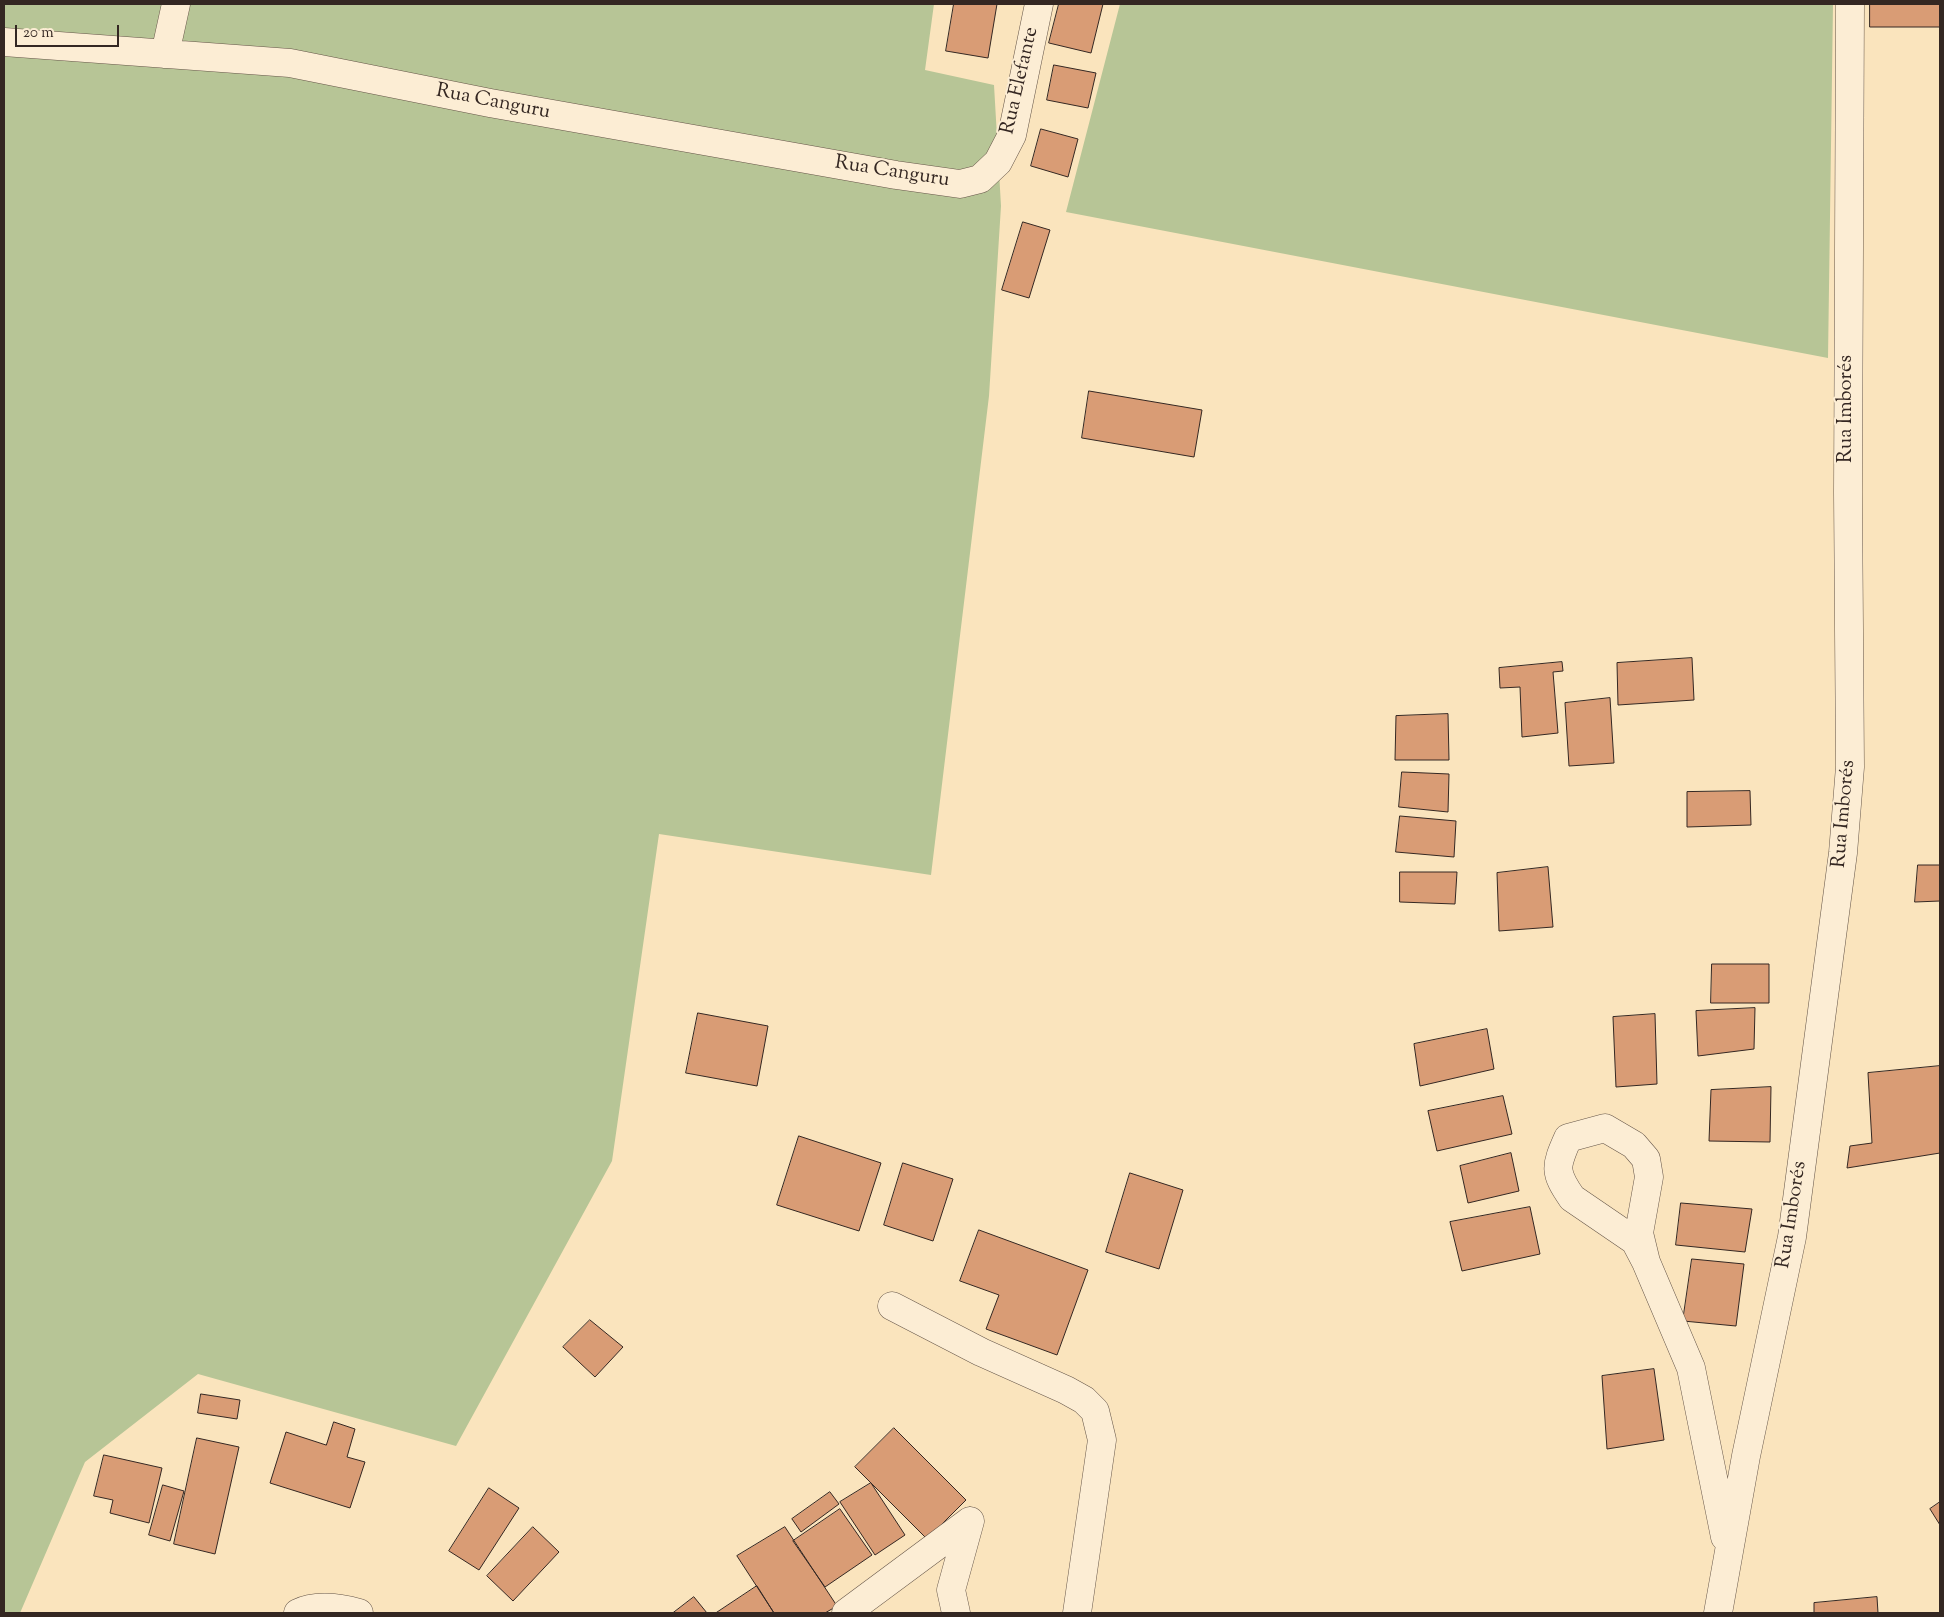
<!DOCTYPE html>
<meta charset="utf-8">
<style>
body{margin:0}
#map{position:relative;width:1944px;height:1617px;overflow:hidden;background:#fae4bd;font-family:"Sorts Mill Goudy",serif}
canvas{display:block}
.frame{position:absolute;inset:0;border:5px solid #342722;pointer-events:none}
.scale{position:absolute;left:15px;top:25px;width:104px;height:22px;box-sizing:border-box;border:2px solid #342722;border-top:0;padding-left:6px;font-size:15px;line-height:18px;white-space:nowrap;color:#342722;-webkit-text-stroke:4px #fcedd4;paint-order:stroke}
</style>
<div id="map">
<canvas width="1944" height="1617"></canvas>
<div class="frame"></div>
<div class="scale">20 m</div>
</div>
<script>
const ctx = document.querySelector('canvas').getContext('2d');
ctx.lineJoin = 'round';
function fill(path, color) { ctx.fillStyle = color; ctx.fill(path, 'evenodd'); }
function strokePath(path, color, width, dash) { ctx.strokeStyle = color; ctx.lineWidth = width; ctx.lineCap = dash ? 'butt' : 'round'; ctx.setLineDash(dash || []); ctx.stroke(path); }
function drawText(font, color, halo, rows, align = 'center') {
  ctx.font = font + ' "Sorts Mill Goudy",serif'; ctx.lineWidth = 4; ctx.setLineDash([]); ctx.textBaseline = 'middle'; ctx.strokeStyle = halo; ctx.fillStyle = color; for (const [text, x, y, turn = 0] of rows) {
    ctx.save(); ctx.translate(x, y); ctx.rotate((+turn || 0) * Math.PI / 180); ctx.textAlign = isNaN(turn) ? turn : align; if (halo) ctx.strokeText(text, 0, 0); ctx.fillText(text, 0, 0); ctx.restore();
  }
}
const green = new Path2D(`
 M4 4H934L925 70 994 85 1001 206 989 396 931 875 659 834 612 1161 456 1446 198 1374 85 1462 20 1613H4Z
 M1120 4H1833L1828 358 1066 212Z`);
const building = new Path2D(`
 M954 4H997L988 58 946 51Z
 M1059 4H1103L1091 53 1049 43Z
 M1870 4H1940V27H1870Z
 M1054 65 1096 73 1088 108 1047 100Z
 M1041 129 1078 139 1068 177 1031 166Z
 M1023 222 1050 230 1029 298 1002 290Z
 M1089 391 1202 410 1194 457 1082 438Z
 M1692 658 1694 700 1618 705 1617 663Z
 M1562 662 1563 671 1553 672 1558 733 1522 737 1520 687 1500 688 1499 668Z
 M1610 698 1614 763 1569 766 1565 703Z
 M1448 714 1449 760H1395L1396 716Z
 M1402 772 1449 774 1448 812 1399 807Z
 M1750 791 1751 825 1687 827V792Z
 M1400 816 1456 821 1454 857 1396 852Z
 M1918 865H1940V901L1915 902Z
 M1548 867 1553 927 1499 931 1497 873Z
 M1400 872H1457L1455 904 1400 902Z
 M1712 964H1769V1003H1711Z
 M1755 1008 1754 1049 1698 1056 1696 1011Z
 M698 1013 768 1026 757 1086 686 1073Z
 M1655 1014 1657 1084 1616 1087 1613 1017Z
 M1487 1029 1494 1069 1420 1086 1414 1044Z
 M1940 1066V1153L1847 1168 1850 1146 1872 1143 1868 1073Z
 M1771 1087 1770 1142 1709 1141 1711 1090Z
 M1503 1096 1512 1134 1437 1151 1428 1111Z
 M799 1136 881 1163 859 1231 777 1205Z
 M1511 1153 1519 1191 1468 1203 1460 1166Z
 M903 1163 953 1179 933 1241 884 1225Z
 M1130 1173 1183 1190 1159 1269 1106 1252Z
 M1681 1203 1752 1209 1745 1252 1676 1245Z
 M1530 1207 1540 1254 1462 1271 1450 1222Z
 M979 1230 1088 1270 1057 1355 986 1329 999 1295 960 1281Z
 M1692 1259 1744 1264 1736 1326 1683 1321Z
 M590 1320 623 1347 595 1377 563 1347Z
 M1654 1369 1664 1440 1607 1449 1602 1376Z
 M201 1394 240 1400 237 1419 198 1413Z
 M334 1422 355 1429 347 1457 365 1462 350 1508 270 1483 286 1432 326 1445Z
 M894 1428 966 1500 927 1539 855 1467Z
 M197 1438 239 1447 215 1554 174 1544Z
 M104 1455 162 1468 149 1523 110 1513 113 1500 94 1496Z
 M871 1483 905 1535 875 1555 840 1502Z
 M163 1485 184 1491 170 1541 149 1535Z
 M489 1488 519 1508 479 1570 449 1551Z
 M830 1492 839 1504 801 1532 792 1519Z
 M1940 1502V1525L1930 1509Z
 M840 1509 872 1555 825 1587 793 1541Z
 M533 1527 559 1552 513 1601 487 1576Z
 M785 1527 837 1606 825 1613H774L737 1556Z
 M757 1586 774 1613H716Z
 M694 1597 707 1613H673Z
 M1877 1597 1878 1613H1814V1603Z`);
const minor = new Path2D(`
 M4 42 290 63 490 103 896 175 960 184 980 179 998 162 1012 135 1039 4
 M165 54 176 4
 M1646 1262 1639 1233 1649 1177 1646 1159 1634 1145 1605 1128 1568 1138C1555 1167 1554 1172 1572 1198L1635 1241 1646 1262 1691 1368 1725 1537
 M892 1306 981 1352 1066 1390 1084 1400 1095 1411 1102 1440 1077 1613
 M298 1613C316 1604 341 1608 359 1613
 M846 1613 970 1521
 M956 1613 951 1590 970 1521
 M1718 1613 1746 1456 1792 1237 1843 853 1850 767 1848 492 1850 4`);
const streetNames = [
 ["Rua Elefante",1021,81,-77],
 ["Rua Canguru",493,103,11],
 ["Rua Canguru",892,173,9],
 ["Rua Imborés",1848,409,-90],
 ["Rua Imborés",1845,814,-85],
 ["Rua Imborés",1793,1215,-81]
];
fill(green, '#b7c596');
fill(building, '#d99c75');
strokePath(building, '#342722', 1);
strokePath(minor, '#665649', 29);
strokePath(minor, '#fcedd4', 28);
drawText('20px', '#342722', '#fcedd4', streetNames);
</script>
